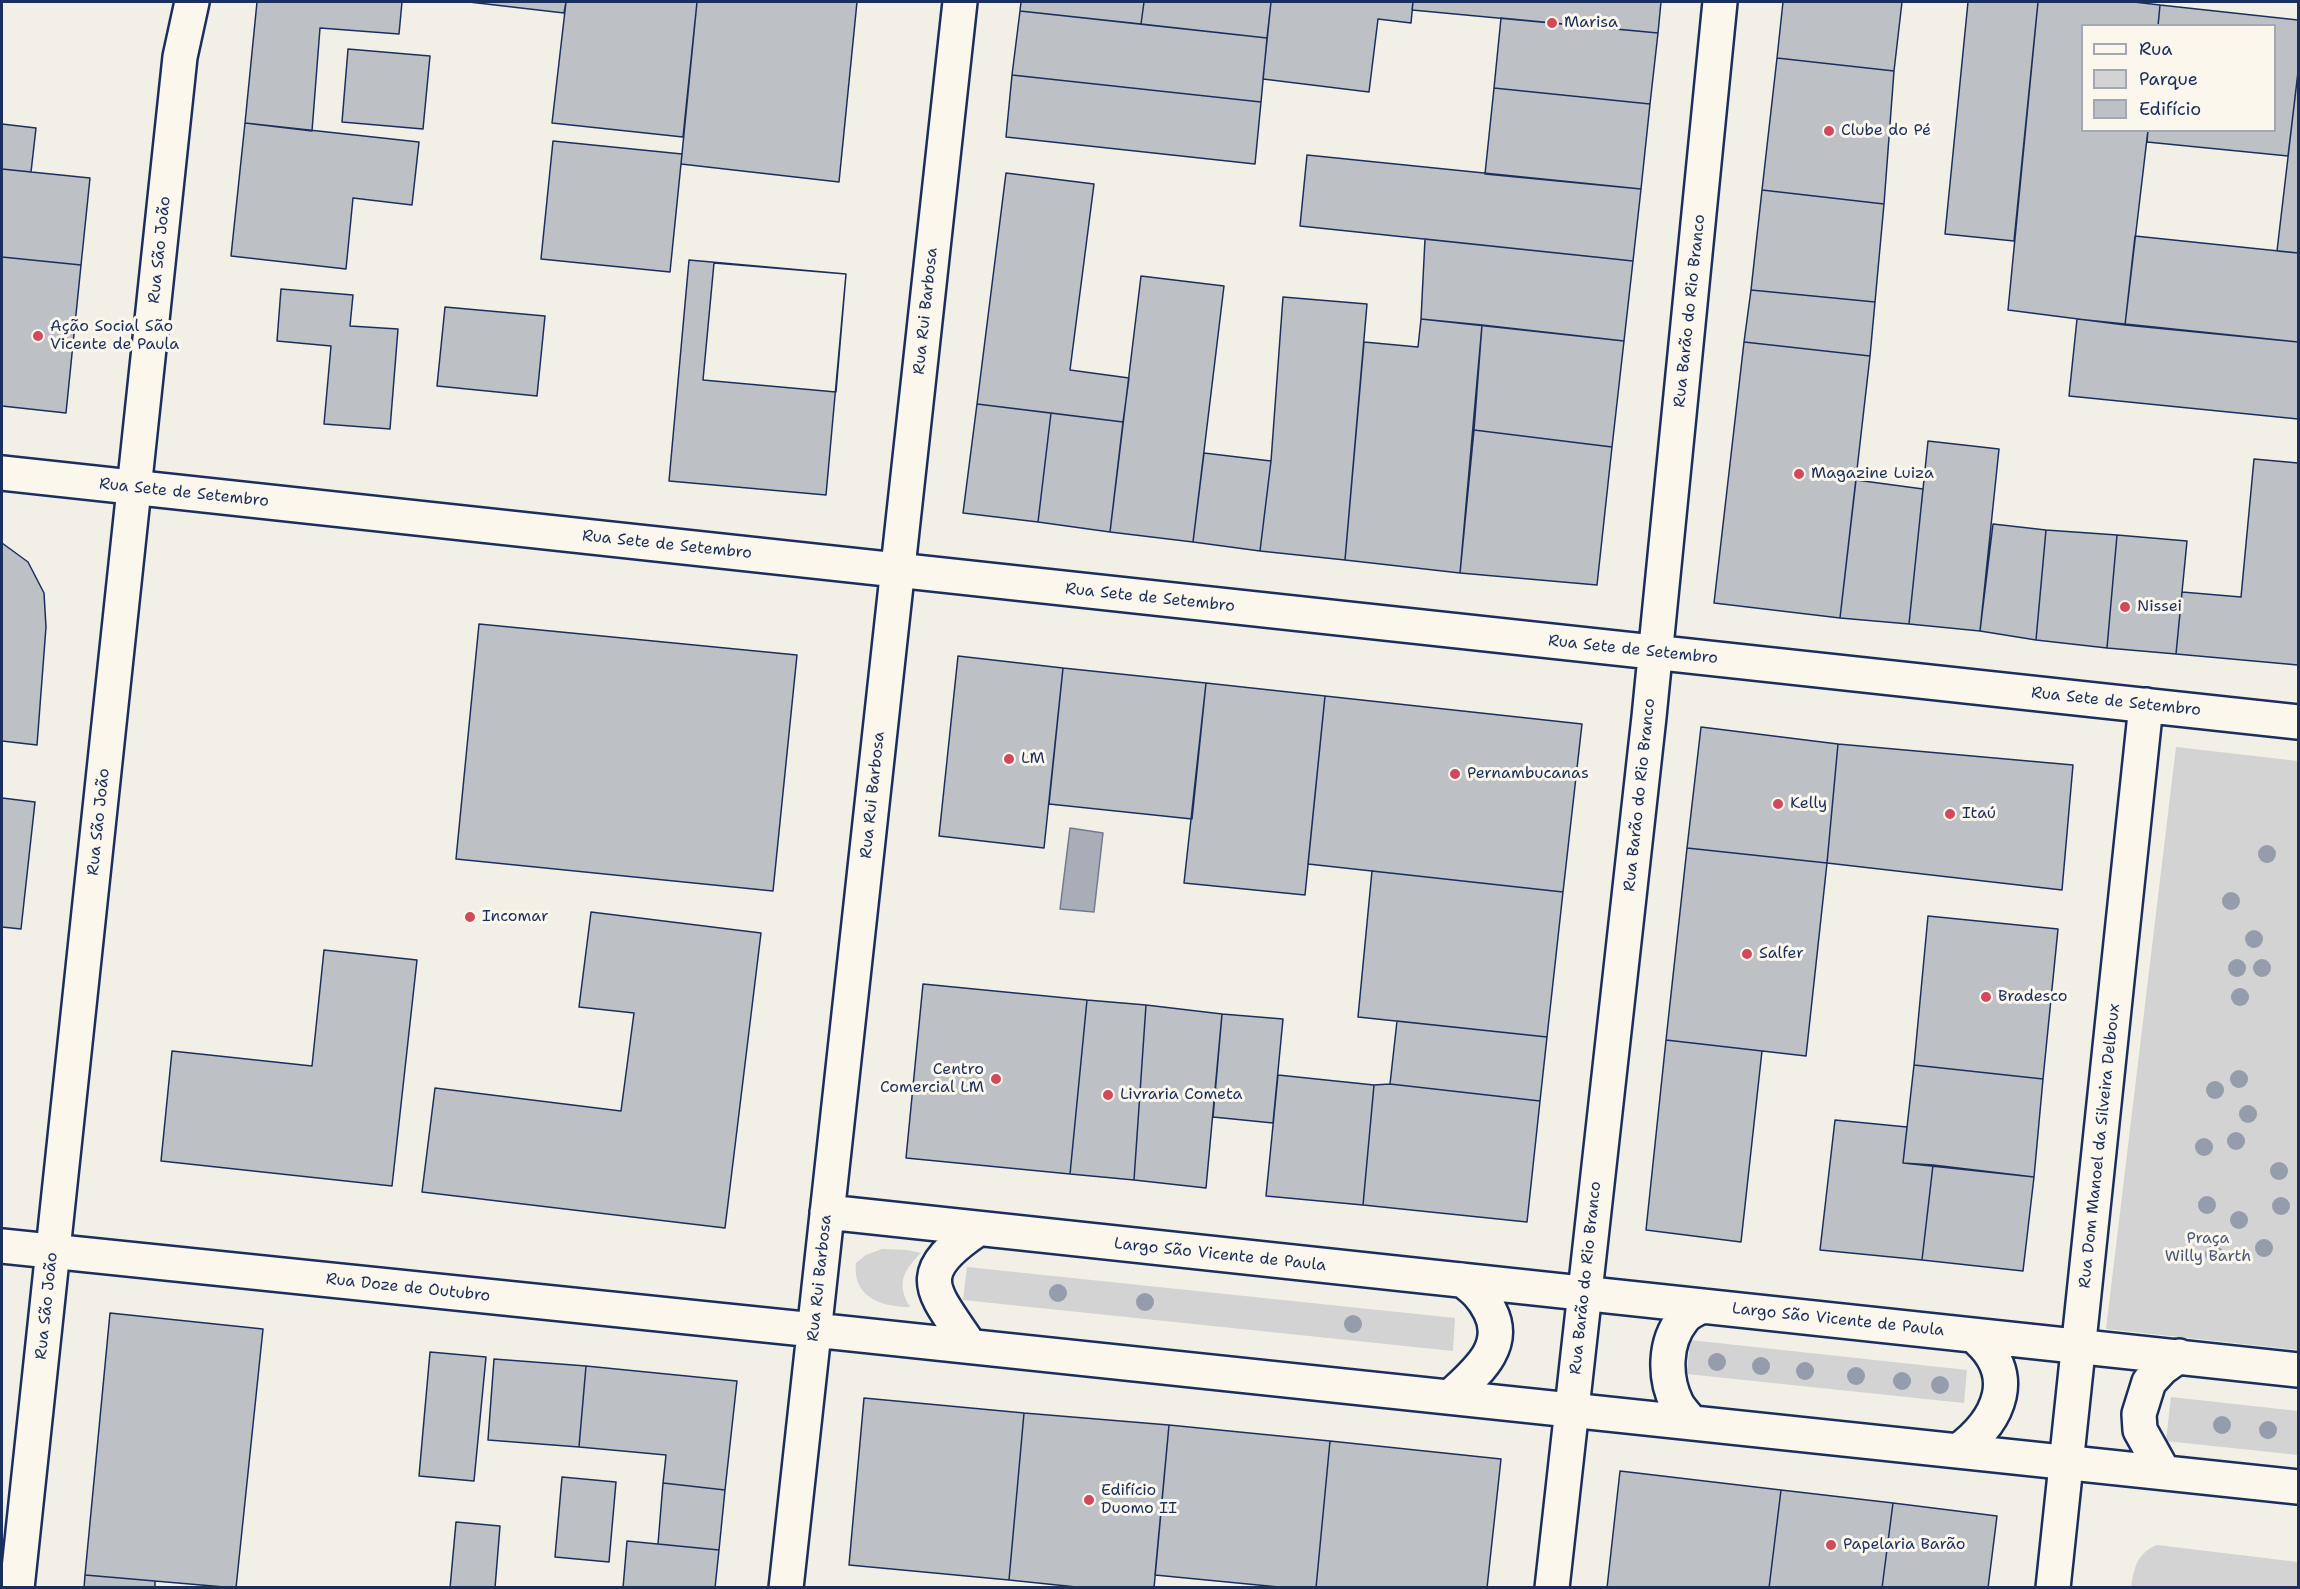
<!DOCTYPE html>
<meta charset="utf-8">
<style>
body{margin:0}
#map{position:relative;width:2300px;height:1589px;overflow:hidden;background:#f2efe6;font-family:"Shantell Sans",sans-serif}
canvas{display:block}
.frame{position:absolute;inset:0;border:3px solid #1b2f5e;pointer-events:none}
.legend{position:absolute;left:2081px;top:24px;width:195px;height:108px;box-sizing:border-box;background:#fbf7ec;border:2px solid #a1a7b3;margin:0;padding:8px 10px;list-style:none;font-size:18px;color:#1b2f5e}
.legend li{display:flex;align-items:center;gap:12px;height:30px}
.legend b{width:30px;border:2px solid #a1a7b3}
</style>
<div id="map">
<canvas width="2300" height="1589"></canvas>
<div class="frame"></div>
<ul class="legend">
<li><b style="height:8px;background:#fbf7ec"></b>Rua</li>
<li><b style="height:16px;background:#d2d3d2"></b>Parque</li>
<li><b style="height:16px;background:#bdc0c4"></b>Edifício</li>
</ul>
</div>
<script>
const ctx = document.querySelector('canvas').getContext('2d');
ctx.lineJoin = 'round';
function fill(path, color) { ctx.fillStyle = color; ctx.fill(path, 'evenodd'); }
function strokePath(path, color, width, dash) { ctx.strokeStyle = color; ctx.lineWidth = width; ctx.lineCap = dash ? 'butt' : 'round'; ctx.setLineDash(dash || []); ctx.stroke(path); }
function drawText(font, color, halo, rows, align = 'center') {
  ctx.font = font + ' "Shantell Sans",sans-serif'; ctx.lineWidth = 6; ctx.setLineDash([]); ctx.textBaseline = 'middle'; ctx.strokeStyle = halo; ctx.fillStyle = color; for (const [text, x, y, turn = 0] of rows) {
    ctx.save(); ctx.translate(x, y); ctx.rotate((+turn || 0) * Math.PI / 180); ctx.textAlign = isNaN(turn) ? turn : align; if (halo) ctx.strokeText(text, 0, 0); ctx.fillText(text, 0, 0); ctx.restore();
  }
}
const green = new Path2D(`
 M2176 747 2298 761V1350L2106 1329Z
 M882 1249 907 1250 921 1253C903 1271 896 1284 910 1307 881 1307 852 1297 856 1263L866 1255Z
 M967 1267 1455 1318 1453 1351 963 1300Z
 M1690 1340 1967 1370 1964 1403 1687 1374Z
 M2171 1397 2298 1411V1455L2166 1441Z
 M2157 1545 2298 1562V1587H2131C2134 1568 2137 1553 2157 1545Z`);
const water = new Path2D(`
 M1070 828 1103 833 1094 912 1060 909Z`);
const building = new Path2D(`
 M257 2H402L399 34 320 28 312 131 245 123Z
 M469 2H566L564 13Z
 M566 2H697L683 137 552 123Z
 M697 2H857L839 182 681 164Z
 M1021 2H1144L1141 24 1020 11Z
 M1144 2H1271L1267 38 1141 24Z
 M1271 2H1413L1411 23 1378 19 1369 92 1263 79Z
 M1413 2H1661L1658 33 1412 10Z
 M1783 2H1902L1894 71 1777 58Z
 M1968 2H2038L2014 241 1945 234Z
 M2038 2H2134L2160 5 2158 26H2082V130H2148L2125 325 2008 310Z
 M2160 5 2298 20V72L2288 156 2147 142 2148 130H2274V26H2158Z
 M1020 11 1267 38 1261 102 1012 75Z
 M1501 18 1658 33 1650 104 1494 88Z
 M348 49 430 56 423 129 342 122Z
 M1777 58 1894 71 1884 204 1762 190Z
 M2298 72V253L2277 251Z
 M1012 75 1261 102 1255 164 1006 137Z
 M1494 88 1650 104 1641 189 1485 174Z
 M245 123 419 142 412 205 353 198 346 269 231 256Z
 M2 124 36 128 31 172 2 169Z
 M553 141 682 154 670 272 541 259Z
 M1307 155 1641 189 1633 261 1300 226Z
 M2 169 90 178 81 265 2 257Z
 M1006 173 1094 184 1070 370 1129 378 1123 422 977 404Z
 M1762 190 1884 204 1875 302 1751 290Z
 M2135 236 2298 253V342L2125 325Z
 M1425 239 1633 261 1624 341 1421 319Z
 M2 257 81 265 66 413 2 406Z
 M689 260 846 274 826 495 669 481Z
 M714 263 846 274 836 392 703 380Z
 M1141 276 1224 286 1193 542 1110 532Z
 M281 289 353 295 350 326 398 329 390 429 324 424 331 346 277 341Z
 M1751 290 1875 302 1870 356 1744 342Z
 M1283 297 1367 304 1345 560 1260 551 1271 461Z
 M445 307 545 316 537 396 437 386Z
 M1421 319 1482 325 1460 573 1345 560 1364 342 1418 347Z
 M2077 319 2298 342V419L2069 396Z
 M1482 325 1624 341 1612 447 1474 430Z
 M1744 342 1870 356 1840 618 1714 603Z
 M977 404 1051 413 1038 522 963 513Z
 M1051 413 1123 422 1110 532 1038 522Z
 M1474 430 1612 447 1597 585 1460 573Z
 M1928 441 1999 449 1980 631 1909 624Z
 M1204 453 1271 461 1260 551 1193 542Z
 M2254 459 2298 463V665L2176 654 2182 592 2241 597Z
 M1856 480 1923 489 1909 624 1840 618Z
 M1993 524 2046 530 2036 640 1980 631Z
 M2046 530 2117 535 2107 648 2036 640Z
 M2117 535 2187 541 2176 654 2107 648Z
 M2 543 28 562 44 593 46 627 37 745 2 741Z
 M479 624 797 655 773 891 456 859Z
 M958 656 1063 668 1044 848 939 836Z
 M1063 668 1206 683 1192 819 1049 804Z
 M1206 683 1325 696 1305 895 1184 883Z
 M1325 696 1582 724 1563 892 1308 864Z
 M1701 727 1838 744 1827 863 1687 848Z
 M1838 744 2073 765 2062 890 1827 863Z
 M2 798 35 802 21 929 2 927Z
 M1687 848 1827 863 1806 1056 1666 1040Z
 M1372 871 1563 892 1547 1037 1358 1017Z
 M591 912 761 933 725 1228 422 1192 435 1088 621 1111 634 1013 579 1007Z
 M1928 916 2058 929 2043 1079 1914 1065Z
 M324 950 417 960 392 1186 161 1161 172 1051 312 1066Z
 M923 984 1087 1000 1070 1174 906 1158Z
 M1087 1000 1146 1005 1134 1180 1070 1174Z
 M1146 1005 1222 1014 1206 1188 1134 1180Z
 M1222 1014 1283 1019 1273 1123 1213 1117Z
 M1397 1021 1547 1037 1540 1101 1390 1084Z
 M1666 1040 1762 1051 1741 1242 1646 1230Z
 M1914 1065 2043 1079 2034 1177 1903 1163Z
 M1278 1075 1374 1085 1363 1205 1266 1196Z
 M1390 1084 1540 1101 1527 1222 1363 1205 1374 1085Z
 M1835 1120 1907 1127 1903 1163 1933 1165 1922 1260 1820 1250Z
 M1933 1165 2034 1177 2023 1271 1922 1260Z
 M110 1313 263 1329 236 1588 85 1575Z
 M430 1352 486 1357 474 1481 419 1476Z
 M494 1359 586 1366 579 1447 488 1440Z
 M586 1366 737 1381 725 1490 663 1483 666 1455 579 1447Z
 M864 1398 1024 1413 1009 1580 849 1565Z
 M1024 1413 1169 1425 1154 1588H1086L1009 1580Z
 M1169 1425 1330 1441 1316 1588H1289L1155 1575Z
 M1330 1441 1501 1459 1487 1588H1316Z
 M1620 1471 1781 1490 1769 1588H1607Z
 M562 1477 616 1482 609 1562 555 1557Z
 M663 1483 725 1490 719 1550 658 1544Z
 M1781 1490 1893 1503 1882 1588H1769Z
 M1893 1503 1997 1516 1988 1588H1882Z
 M456 1522 500 1526 495 1588H450Z
 M627 1541 719 1550 715 1588H623Z
 M85 1575 155 1581V1588H84Z`);
const street = new Path2D(`
 M2 473 2298 722
 M827 1212 2298 1370
 M2 1246 814 1330 2298 1487
 M970 1346C933 1290 910 1275 978 1229
 M1450 1397C1474 1374 1509 1348 1490 1311 1483 1297 1475 1289 1462 1280
 M1692 1423C1687 1417 1681 1411 1677 1404 1664 1378 1664 1342 1683 1319 1687 1313 1696 1309 1703 1306
 M1958 1451C2000 1420 2021 1373 1973 1335
 M2164 1473 2140 1430 2139 1414 2149 1382 2162 1368 2179 1356
 M786 1588 960 2
 M1552 1588 1649 717 1720 2
 M2053 1588 2146 705`);
const primary = new Path2D(`
 M17 1588 180 57 192 2`);
const trees = [
 [2267,854],
 [2231,901],
 [2254,939],
 [2237,968],
 [2262,968],
 [2240,997],
 [2239,1079],
 [2215,1090],
 [2248,1114],
 [2236,1141],
 [2204,1147],
 [2279,1171],
 [2207,1205],
 [2281,1206],
 [2239,1220],
 [2264,1248],
 [2214,1254],
 [1058,1293],
 [1145,1302],
 [1353,1324],
 [1717,1362],
 [1761,1366],
 [1805,1371],
 [1856,1376],
 [1902,1381],
 [1940,1385],
 [2222,1425],
 [2268,1430]
];
const markers = [
 [1552,23,6,"#d1495b"],
 [1829,131,6,"#d1495b"],
 [38,336,6,"#d1495b"],
 [1799,474,6,"#d1495b"],
 [2125,607,6,"#d1495b"],
 [1009,759,6,"#d1495b"],
 [1455,774,6,"#d1495b"],
 [1778,804,6,"#d1495b"],
 [1950,814,6,"#d1495b"],
 [470,917,6,"#d1495b"],
 [1747,954,6,"#d1495b"],
 [1986,997,6,"#d1495b"],
 [996,1079,6,"#d1495b"],
 [1108,1095,6,"#d1495b"],
 [1089,1500,6,"#d1495b"],
 [1831,1545,6,"#d1495b"]
];
const poiNames = [
 ["Marisa",1564,23],
 ["Clube do Pé",1841,131],
 ["Ação Social São",50,327],
 ["Vicente de Paula",50,345],
 ["Magazine Luiza",1811,474],
 ["Nissei",2137,607],
 ["LM",1021,759],
 ["Pernambucanas",1467,774],
 ["Kelly",1790,804],
 ["Itaú",1962,814],
 ["Incomar",482,917],
 ["Salfer",1759,954],
 ["Bradesco",1998,997],
 ["Centro",984,1070,"right"],
 ["Comercial LM",984,1088,"right"],
 ["Livraria Cometa",1120,1095],
 ["Edifício",1101,1491],
 ["Duomo II",1101,1509],
 ["Papelaria Barão",1843,1545]
];
const streetNames = [
 ["Rua São João",160,250,-84],
 ["Rua Rui Barbosa",926,311,-84],
 ["Rua Barão do Rio Branco",1690,311,-84],
 ["Rua Sete de Setembro",184,493,6],
 ["Rua Sete de Setembro",667,545,6],
 ["Rua Sete de Setembro",1150,598,6],
 ["Rua Sete de Setembro",1633,650,6],
 ["Rua Sete de Setembro",2116,702,6],
 ["Rua Rui Barbosa",873,795,-84],
 ["Rua Barão do Rio Branco",1640,795,-84],
 ["Rua São João",99,822,-84],
 ["Rua Dom Manoel da Silveira Delboux",2100,1146,-84],
 ["Largo São Vicente de Paula",1220,1255,6],
 ["Rua Rui Barbosa",820,1278,-84],
 ["Rua Barão do Rio Branco",1586,1278,-84],
 ["Rua Doze de Outubro",408,1288,6],
 ["Rua São João",47,1306,-84],
 ["Largo São Vicente de Paula",1838,1320,6]
];
const parkNames = [
 ["Praça",2208,1239],
 ["Willy Barth",2208,1257]
];
fill(green, '#d2d3d2');
fill(water, '#a9adb7');
strokePath(water, '#707b93', 1.5);
fill(building, '#bdc0c4');
strokePath(building, '#1b2f5e', 1.5);
strokePath(street, '#1b2f5e', 38);
strokePath(primary, '#1b2f5e', 38);
strokePath(street, '#fbf7ec', 33);
strokePath(primary, '#fbf7ec', 33);
ctx.fillStyle = '#959cab';
for (const [x, y] of trees) { ctx.beginPath(); ctx.arc(x, y, 9, 0, 2 * Math.PI); ctx.fill(); }
for (const [x, y, r, color] of markers) { const dot = new Path2D(); dot.arc(x, y, r, 0, 2 * Math.PI); ctx.fillStyle = color; ctx.fill(dot); strokePath(dot, '#fbf7ec', 2); }
drawText('16px', '#1b2f5e', '#fbf7ec', poiNames, 'left');
drawText('16px', '#1b2f5e', '#fbf7ec', streetNames);
drawText('16px', '#49587b', '#fbf7ec', parkNames);
</script>
